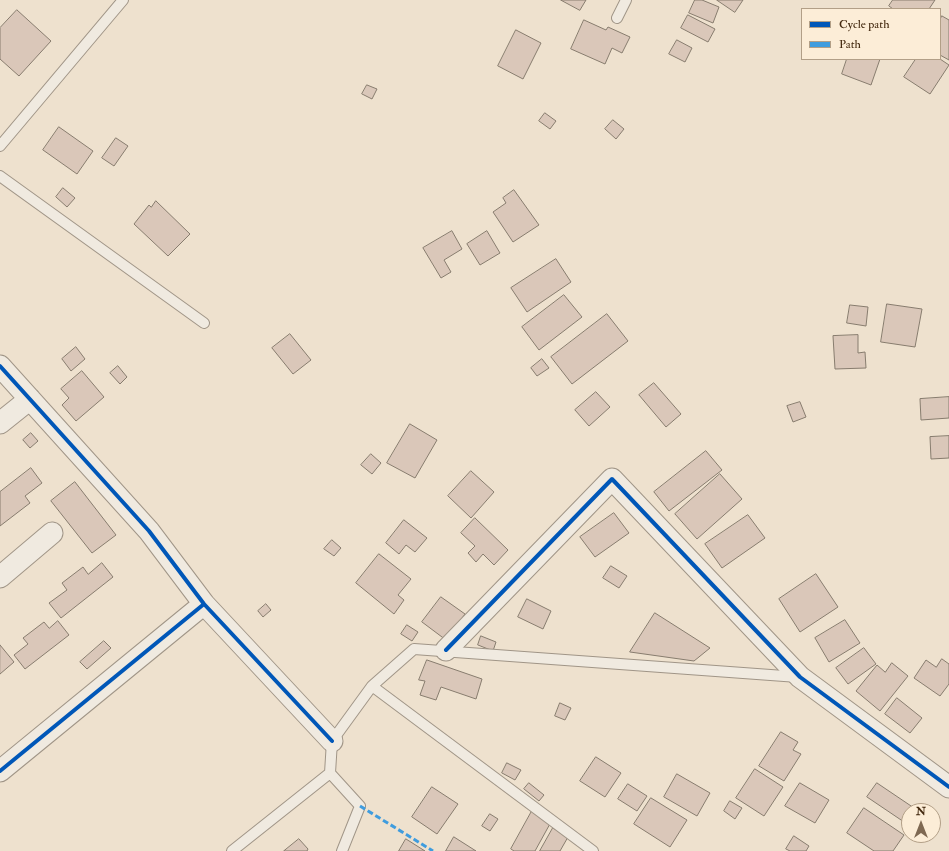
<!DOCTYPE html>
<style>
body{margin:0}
#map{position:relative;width:949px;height:851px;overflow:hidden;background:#eee1ce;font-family:"IM FELL Double Pica",serif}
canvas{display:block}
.legend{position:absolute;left:801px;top:8px;width:140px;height:52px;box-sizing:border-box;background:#fcedd7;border:1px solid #b29f87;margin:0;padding:5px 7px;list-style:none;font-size:12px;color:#43290f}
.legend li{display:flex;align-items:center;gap:8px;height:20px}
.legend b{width:20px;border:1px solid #b29f87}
.north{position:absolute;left:901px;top:803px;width:40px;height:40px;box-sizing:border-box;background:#fcedd7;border:1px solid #b29f87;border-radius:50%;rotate:0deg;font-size:11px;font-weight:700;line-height:16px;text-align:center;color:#43290f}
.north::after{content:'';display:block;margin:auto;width:14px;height:18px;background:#7f6952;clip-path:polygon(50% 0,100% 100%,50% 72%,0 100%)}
</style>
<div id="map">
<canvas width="949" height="851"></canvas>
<ul class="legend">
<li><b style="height:5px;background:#0057b8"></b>Cycle path</li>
<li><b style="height:5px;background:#3f9cde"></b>Path</li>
</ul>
<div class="north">N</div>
</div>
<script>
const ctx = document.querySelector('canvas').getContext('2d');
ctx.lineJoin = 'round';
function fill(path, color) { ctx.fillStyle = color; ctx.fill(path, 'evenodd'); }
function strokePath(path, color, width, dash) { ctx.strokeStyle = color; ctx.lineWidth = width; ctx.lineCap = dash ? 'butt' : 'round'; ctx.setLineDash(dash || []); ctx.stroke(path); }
const building = new Path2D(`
 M561 0H586L580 10Z
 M695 0H702L719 7 713 23 689 13Z
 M717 0H743L735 12Z
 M893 0H935L929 9H893L889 6Z
 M17 10 51 41 19 76 0 59V28Z
 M688 15 715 29 708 42 681 28Z
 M942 16 949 20V60L940 55V20Z
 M584 20 606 30 608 27 630 37 622 53 612 48 605 64 571 49Z
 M516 30 541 43 523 79 498 66Z
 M677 40 692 48 685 62 669 54Z
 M847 59H880L871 85 842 74Z
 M916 59H940L949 65 930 94 904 77Z
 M367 85 377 89 372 99 362 94Z
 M545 113 556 121 550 129 539 121Z
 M613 120 624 129 616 139 605 129Z
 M59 127 93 151 77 174 43 150Z
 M116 138 128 146 114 166 102 158Z
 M63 188 75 198 67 207 56 197Z
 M514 190 539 225 513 242 493 212 506 203 503 198Z
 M156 201 190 234 168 256 134 224 149 205 151 207Z
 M452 231 462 249 444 260 451 272 441 278 423 248Z
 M487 231 500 253 480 265 467 244Z
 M556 259 571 282 527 312 511 288Z
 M564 295 582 317 539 350 522 327Z
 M887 304 922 309 915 347 881 342Z
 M850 305 868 307 866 326 847 323Z
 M607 314 628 341 572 384 551 357Z
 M290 334 311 360 293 374 272 348Z
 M858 335V353L865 352 866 368 835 369 833 336Z
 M76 347 85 359 71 371 62 359Z
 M542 359 549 368 537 376 531 368Z
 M118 366 127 377 120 384 110 373Z
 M82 371 104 397 76 421 62 405 69 398 61 389Z
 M654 383 681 414 666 427 639 395Z
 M596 392 610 407 589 426 575 410Z
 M949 397V418L921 420 920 399Z
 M800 402 806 417 793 422 787 406Z
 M410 424 437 440 415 478 387 463Z
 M31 433 38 441 30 448 23 440Z
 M949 436V458L931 459 930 437Z
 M706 451 722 470 669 511 654 492Z
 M371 454 381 463 372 474 361 465Z
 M31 468 42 483 25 496 30 503 0 526V492Z
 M471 471 494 492 471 518 448 496Z
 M720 474 742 499 697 539 675 514Z
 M75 482 116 535 92 553 51 501Z
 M614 513 629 533 595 557 580 537Z
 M748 515 765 538 722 568 705 544Z
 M475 518 508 550 494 565 483 554 476 562 468 553 475 546 461 533Z
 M404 520 427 538 415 552 406 545 399 554 386 543Z
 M332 540 341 548 334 556 324 549Z
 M379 554 411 579 398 595 404 600 394 614 356 583Z
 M102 563 113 577 61 618 49 603 67 590 62 583 83 567 88 574Z
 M611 566 627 576 619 588 603 578Z
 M816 574 838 607 800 632 779 599Z
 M441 597 465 614 446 640 422 622Z
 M527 599 551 611 543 629 518 617Z
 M266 604 271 610 263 617 258 611Z
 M655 613 710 648 694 661 630 652Z
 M845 620 860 643 829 662 815 638Z
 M58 621 69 635 25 669 14 655 28 644 23 638 44 622 49 628Z
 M407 625 418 632 412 641 401 634Z
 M481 636 496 642 493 651 478 645Z
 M104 641 111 648 87 669 80 662Z
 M0 645 14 662 0 674Z
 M864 648 876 664 848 684 836 668Z
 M942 659 949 664V684L940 696 914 678 926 660 936 667Z
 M427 660 482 679 476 699 441 687 436 700 420 695 425 681 419 680Z
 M892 663 908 676 880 711 856 691 877 665 885 672Z
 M897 698 922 718 910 733 885 714Z
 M560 703 571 708 565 720 555 716Z
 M781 732 798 742 793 750 801 754 784 781 759 766Z
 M596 757 621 773 605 797 580 781Z
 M507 763 521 770 515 780 502 773Z
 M755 769 783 787 764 816 736 798Z
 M677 774 710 793 697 816 664 797Z
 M529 783 544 795 539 801 524 789Z
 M800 783 829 800 815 823 785 806Z
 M877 783 917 810 909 811V821L907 824 867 797Z
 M628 784 647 796 637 811 618 799Z
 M432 787 458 804 437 834 412 817Z
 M651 798 687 820 670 847 634 824Z
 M730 801 742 808 735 819 724 811Z
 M864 808 904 835 893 851H874L847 833Z
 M532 811 551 822 535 851H514L511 849Z
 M490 814 498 819 490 831 482 826Z
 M553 828 568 837 560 851H540Z
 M794 836 809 846 806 851H790L786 849Z
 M454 837 476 851H446Z
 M299 839 308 849 307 851H284Z
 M406 839 425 851H399Z`);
const lane = new Path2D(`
 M617 18 626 0
 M0 146 123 0
 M0 176 204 323
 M372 686 593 851
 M330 773 360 806 342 851
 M232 851 330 773 332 741 372 686 414 649 798 677`);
const street = new Path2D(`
 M0 366 149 531 204 604 332 741
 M0 423 30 399
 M0 577 52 533
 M446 650 612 479 800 677 949 787
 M0 771 204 604`);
const quiet = new Path2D(`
 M360 806 433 851`);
const cycleway = new Path2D(`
 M0 366 149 531 204 604 332 741
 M446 650 612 479 800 677 949 787
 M0 771 204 604`);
fill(building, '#dac7b9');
strokePath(building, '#877c6e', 1);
strokePath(lane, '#a09587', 12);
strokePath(street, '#a09587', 23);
strokePath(lane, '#f0eae0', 10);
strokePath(street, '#f0eae0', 21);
strokePath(quiet, '#3f9cde', 3, [6, 3]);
strokePath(cycleway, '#0057b8', 4);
</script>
